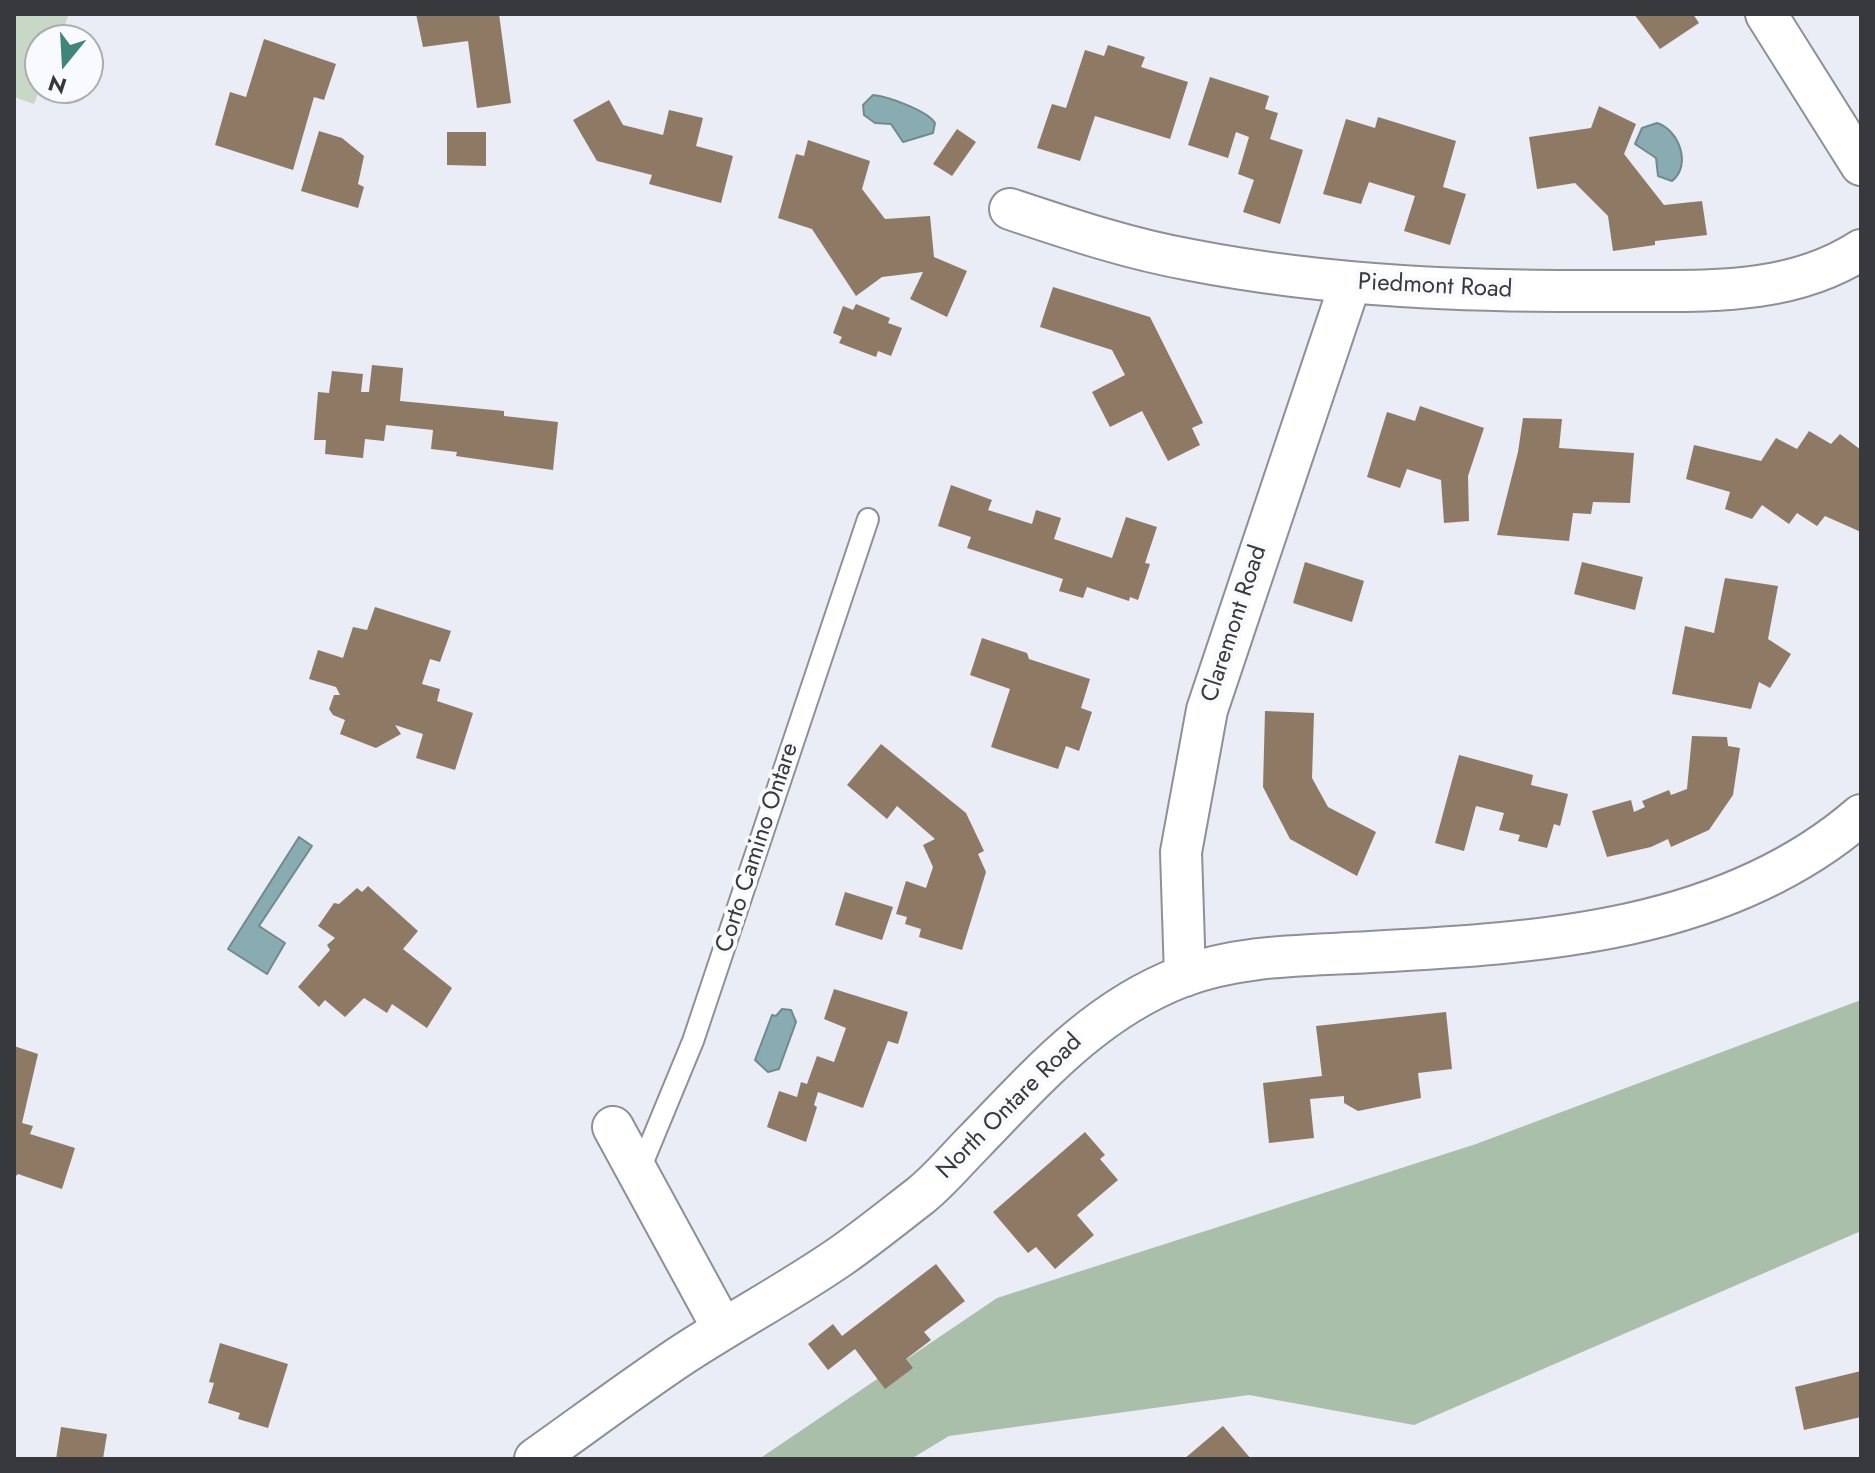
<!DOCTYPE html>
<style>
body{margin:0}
#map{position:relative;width:1875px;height:1473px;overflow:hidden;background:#eaecf6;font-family:Jost,sans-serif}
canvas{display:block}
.frame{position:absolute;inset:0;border:16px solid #38393c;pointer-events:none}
.north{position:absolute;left:24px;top:24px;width:80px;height:80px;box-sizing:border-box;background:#f9fafd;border:2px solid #acadb0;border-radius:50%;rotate:198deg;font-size:22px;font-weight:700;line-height:32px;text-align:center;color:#38393c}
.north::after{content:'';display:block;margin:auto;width:28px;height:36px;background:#40857b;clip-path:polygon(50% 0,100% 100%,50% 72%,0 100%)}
</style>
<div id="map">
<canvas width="1875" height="1473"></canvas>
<div class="frame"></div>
<div class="north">N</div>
</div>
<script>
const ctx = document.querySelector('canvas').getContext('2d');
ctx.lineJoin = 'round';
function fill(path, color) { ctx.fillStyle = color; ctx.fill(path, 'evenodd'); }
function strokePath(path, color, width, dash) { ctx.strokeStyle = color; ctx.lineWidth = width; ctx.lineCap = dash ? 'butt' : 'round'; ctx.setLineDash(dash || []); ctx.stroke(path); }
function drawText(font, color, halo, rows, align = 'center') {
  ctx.font = font + ' Jost,sans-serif'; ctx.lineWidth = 8; ctx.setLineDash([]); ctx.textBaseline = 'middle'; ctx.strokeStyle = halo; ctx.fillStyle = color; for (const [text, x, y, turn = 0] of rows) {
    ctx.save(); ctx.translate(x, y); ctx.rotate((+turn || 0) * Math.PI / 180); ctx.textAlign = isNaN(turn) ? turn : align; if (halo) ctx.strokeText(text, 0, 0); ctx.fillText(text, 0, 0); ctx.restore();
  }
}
const green = new Path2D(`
 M14 14H69L59 40H40V88L34 104 14 97Z`);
const forest = new Path2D(`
 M1861 1000V1231L1414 1425 1249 1395 949 1436 911 1459H759L997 1298 1476 1144Z`);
const water = new Path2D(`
 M873 95C887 96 928 111 935 123L933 133 903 142 891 124 875 123 864 115 863 105Z
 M1657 123C1679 130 1692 165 1672 181L1658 176 1656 158 1635 144 1642 128Z
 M299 837 312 846 259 926 285 943 267 974 228 949Z
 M782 1009 791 1010 796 1022 779 1069 768 1072 755 1060 772 1015 776 1016Z`);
const building = new Path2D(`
 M416 14H499L511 103 477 108 468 41 423 47Z
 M1634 14H1693L1699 23 1660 49Z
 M264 39 336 64 324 100 314 97 293 170 215 145 230 92 246 97Z
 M1108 45 1145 57 1141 67 1188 82 1170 139 1095 116 1080 161 1037 148 1052 104 1066 108 1085 50 1104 56Z
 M1210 77 1269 96 1265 109 1278 113 1270 139 1303 150 1280 224 1243 212 1254 180 1238 174 1249 137 1236 132 1228 158 1188 145Z
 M609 100 623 125 663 135 669 110 703 118 696 146 733 156 721 203 649 184 652 175 597 161 573 120Z
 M1599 106 1636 124 1624 154 1664 205 1702 201 1707 235 1655 241V245L1613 251 1608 216 1575 183 1537 189 1529 137 1591 128Z
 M1378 117 1456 141 1443 187 1466 194 1450 245 1404 231 1415 196 1369 182 1361 204 1323 194 1346 119 1375 128Z
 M957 129 976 142 952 176 933 164Z
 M319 131 342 138 364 156 358 184 364 187 358 208 301 191Z
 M447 132H486V166L447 165Z
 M808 140 870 161 862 189 885 219 930 216 934 257 967 271 947 317 910 299 923 272 882 277 856 296 812 229 778 218 796 154 804 156Z
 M1053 287 1150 317 1203 423 1192 428 1200 445 1168 461 1142 411 1110 427 1092 392 1125 375 1112 350 1040 327Z
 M856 304 890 318 888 323 902 328 891 356 878 351 876 357 839 343 842 337 833 333 843 306 853 310Z
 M372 365 403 368 400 401 504 411V416L558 422 553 470 456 456 457 452 431 449 433 430 386 425 384 441 365 439 363 458 325 454 326 440H314L318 392 329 393 332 371 363 374 361 392H369Z
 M1420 406 1484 428 1468 476 1469 521 1444 523 1441 480 1407 469 1400 488 1367 477 1387 412 1415 421Z
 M1523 418 1562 419 1559 448 1634 453 1630 503 1593 502 1591 514 1573 513 1569 541 1497 535 1518 452Z
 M1809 431 1831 444 1840 434 1861 450V532L1825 516 1817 526 1797 513 1789 524 1762 505 1752 519 1725 509 1730 492 1686 479 1694 445 1761 461 1776 438 1797 449Z
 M951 485 992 500 988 510 1032 524 1036 510 1061 518 1054 539 1112 558 1126 517 1157 527 1145 563 1150 564 1138 600 1130 597 1129 601 1087 587 1083 598 1059 591 1063 579 967 548 971 537 938 526Z
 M1305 562 1364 581 1352 622 1293 603Z
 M1582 562 1643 577 1635 610 1574 594Z
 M1725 578 1778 586 1768 639 1791 654 1770 688 1759 682 1751 709 1672 694 1685 626 1714 633Z
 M375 607 451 631 440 662 430 659 422 684 440 689 437 701 473 713 455 770 416 758 423 734 395 725 401 734 376 748 340 734 345 720 333 715 329 709 334 695H340L336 687 309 679 318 650 343 658 353 627 367 630Z
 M982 638 1027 653 1029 659 1090 679 1081 708 1092 712 1079 751 1066 746 1058 769 991 747 1010 689 970 675Z
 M1265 711 1314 713 1312 778 1328 807 1376 832 1357 876 1290 839 1263 787Z
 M1692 736 1727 737 1728 746 1740 748 1733 795 1709 830 1671 847 1668 839 1651 847 1607 857 1592 811 1631 800 1634 812 1645 807 1642 801 1669 790 1671 795 1687 789Z
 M881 744 966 813 984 851 978 854 986 872 962 950 919 937 921 929 905 924 907 917 896 914 906 881 926 888 933 867 923 845 935 839 897 806 887 819 847 785Z
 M1459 755 1533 775 1531 785 1568 794 1560 826 1554 824 1547 848 1518 841 1520 835 1499 830 1504 813 1476 806 1464 851 1435 843Z
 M368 886 418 931 403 949 452 988 427 1028 392 1004 387 1013 364 998 345 1017 325 1000 319 1007 298 987 330 950 327 945 335 938 318 926 334 903 339 904 357 888 362 892Z
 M845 892 893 907 882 940 835 925Z
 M834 989 908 1012 898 1044 888 1041 863 1108 818 1092 814 1105 817 1107 806 1142 767 1127 779 1091 797 1097 801 1082 807 1084 817 1056 834 1062 846 1028 824 1019Z
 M1446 1012 1452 1069 1418 1073 1421 1098 1358 1111 1344 1103V1096L1310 1099 1314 1138 1269 1143 1263 1083 1322 1076 1316 1026Z
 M14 1046 38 1054 22 1123 33 1126 30 1134 75 1148 62 1189 18 1174 14 1178Z
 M1085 1132 1105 1155 1100 1159 1118 1180 1077 1215 1094 1235 1055 1269 1036 1247 1028 1253 993 1212Z
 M936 1264 965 1301 924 1332 931 1340 906 1359 913 1368 885 1389 855 1349 828 1370 808 1344 833 1324 842 1336Z
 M220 1343 288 1364 268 1428 238 1419 240 1413 208 1403 214 1383 209 1382Z
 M1861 1371V1417L1804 1430 1795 1387Z
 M1223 1426 1251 1459H1184Z
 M61 1427 107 1434 103 1459H56Z`);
const service = new Path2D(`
 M638 1174 693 1041 868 519`);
const minor = new Path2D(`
 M1766 14 1861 165
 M1010 209C1070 229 1129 249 1191 260 1330 287 1473 292 1614 291 1698 290 1786 298 1861 250
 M1185 976 1181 852 1207 710 1350 284
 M613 1127 723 1329
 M535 1459C583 1425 630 1390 679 1357 732 1322 789 1292 841 1256 868 1237 894 1216 920 1196 940 1180 957 1159 974 1142 1037 1077 1095 1010 1181 977 1241 954 1307 956 1370 952 1540 943 1726 932 1861 815`);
const streetNames = [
 ["Piedmont Road",1435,287,3],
 ["Claremont Road",1235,624,-72],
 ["Corto Camino Ontare",758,848,-72],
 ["North Ontare Road",1010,1107,-45]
];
fill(green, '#c7d8c7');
fill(forest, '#a9bfa9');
fill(water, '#88acb1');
strokePath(water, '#708a8e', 2);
fill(building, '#8e7964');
strokePath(service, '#8e9099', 24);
strokePath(minor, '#8e9099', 44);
strokePath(service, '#fff', 20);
strokePath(minor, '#fff', 40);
drawText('24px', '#38393c', '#f9fafd', streetNames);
</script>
